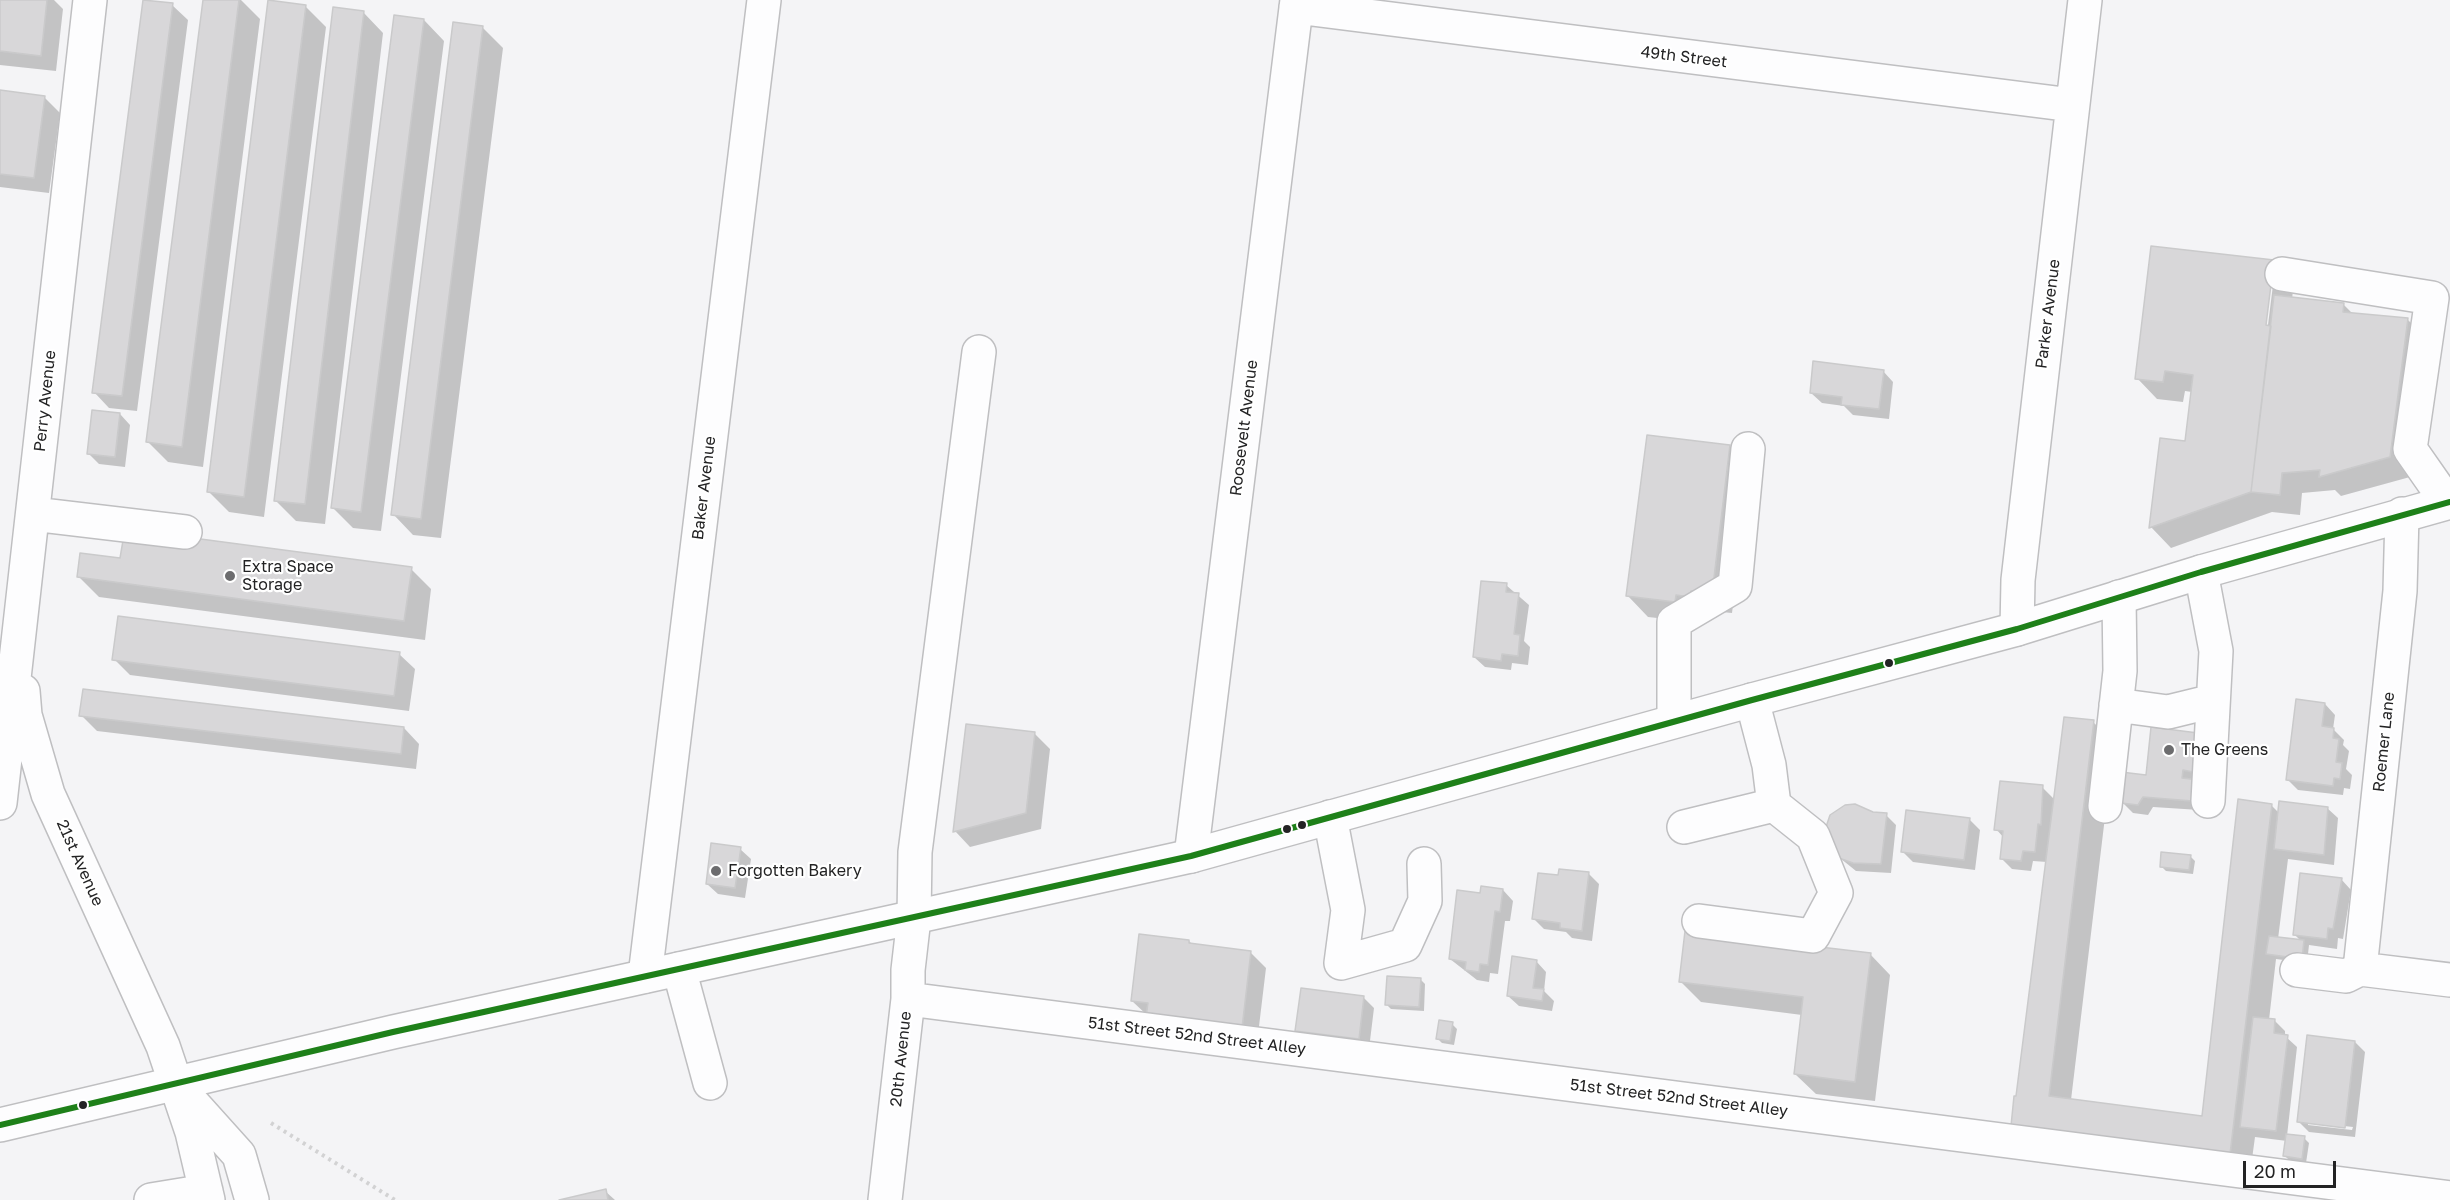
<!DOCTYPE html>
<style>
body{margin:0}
#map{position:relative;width:2450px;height:1200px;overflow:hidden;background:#f4f4f6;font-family:"Golos Text",sans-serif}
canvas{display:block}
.scale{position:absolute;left:2243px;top:1161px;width:93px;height:27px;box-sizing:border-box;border:3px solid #232324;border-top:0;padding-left:8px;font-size:18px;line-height:21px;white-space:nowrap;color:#232324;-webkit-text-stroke:4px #fff;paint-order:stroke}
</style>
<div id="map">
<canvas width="2450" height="1200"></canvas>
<div class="scale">20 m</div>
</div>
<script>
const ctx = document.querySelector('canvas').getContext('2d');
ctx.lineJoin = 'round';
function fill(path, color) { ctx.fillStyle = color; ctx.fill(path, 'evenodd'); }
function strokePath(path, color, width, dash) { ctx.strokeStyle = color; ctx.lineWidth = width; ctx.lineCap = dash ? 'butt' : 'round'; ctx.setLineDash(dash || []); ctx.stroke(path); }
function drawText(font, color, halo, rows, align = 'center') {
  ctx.font = font + ' "Golos Text",sans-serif'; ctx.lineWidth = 4.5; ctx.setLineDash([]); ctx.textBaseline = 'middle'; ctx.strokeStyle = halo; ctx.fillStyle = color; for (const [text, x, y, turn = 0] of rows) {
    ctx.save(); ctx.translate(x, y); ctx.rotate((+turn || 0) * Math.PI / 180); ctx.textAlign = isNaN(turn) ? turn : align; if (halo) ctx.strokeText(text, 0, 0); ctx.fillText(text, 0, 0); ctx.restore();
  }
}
const shadow = new Path2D(`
 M0 0H54L63 9 56 71 0 65Z
 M204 0H241L260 19 203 467 168 462 148 442Z
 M172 5 188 20 137 411 109 408 94 392Z
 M305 6 326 27 264 517 229 512 209 492Z
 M363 12 383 33 325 524 296 521 275 500Z
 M424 20 444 41 381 531 353 528 332 507Z
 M482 27 503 48 441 538 413 535 393 514Z
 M0 91 44 97 60 113 49 193 0 187Z
 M2152 247 2294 282 2292 299 2343 304 2353 314 2408 320 2428 340 2410 477 2341 496 2335 490 2302 493 2300 515 2272 512 2171 548 2151 527 2161 440 2186 443 2192 392 2185 391 2183 402 2157 399 2137 378ZM2271 277H2274L2267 333H2264Z
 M1883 371 1893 382 1889 419 1853 415 1844 406 1822 403 1811 393Z
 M120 414 130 425 125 467 99 464 88 453Z
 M1648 437 1730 447 1750 467 1732 613 1711 611 1695 622 1648 617 1628 596Z
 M122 560 411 569 431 589 425 640 99 597 78 576Z
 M1506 585 1529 605 1524 641 1530 647 1528 665 1512 663 1511 670 1485 667 1474 657Z
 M399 654 415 669 409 711 130 675 114 659Z
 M2325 704 2335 715 2333 729 2344 740 2343 745 2349 751 2346 769 2352 775 2350 789 2344 788 2343 795 2298 790 2287 779Z
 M81 715 404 728 419 744 416 769 97 731Z
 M2093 722 2114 742 2071 1100 2204 1117 2271 805 2279 813 2327 808 2338 818 2334 865 2288 859 2278 939 2301 941 2295 935 2341 879 2351 890 2343 939 2338 938 2337 949 2309 945 2307 963 2276 959 2269 1020 2275 1021 2285 1031V1036L2297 1047 2287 1136 2304 1138 2309 1143 2306 1163 2290 1161 2285 1156 2287 1141 2255 1137 2250 1174 2018 1098 2047 862 2033 861 2031 871 2012 869 2001 858 2004 838 1996 829 2042 787 2055 800Z
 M1035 734 1050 749 1041 829 970 847 955 831Z
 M2197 734 2215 811 2153 807 2148 815 2133 813 2123 803 2147 777Z
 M1873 813 1886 815 1896 825 1891 873 1856 871 1830 850 1827 841V824L1831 816Z
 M1969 819 1980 830 1975 870 1913 862 1902 851Z
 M740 849 751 859 745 898 718 894 707 884Z
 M2190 856 2195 861 2193 874 2166 871 2161 866Z
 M1589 874 1599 884 1592 941 1572 938 1566 932 1544 929 1534 919Z
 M1503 890 1513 901 1510 921H1505L1498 974 1490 973 1489 982 1477 980 1450 959 1482 895Z
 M1189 941 1193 945 1250 952 1266 968 1257 1043 1148 1016 1132 1001Z
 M1870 954 1890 975 1875 1101 1816 1094 1795 1074 1802 1015 1701 1002 1681 982Z
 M1536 961 1546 972 1544 991 1554 1001 1552 1011 1519 1006 1508 996Z
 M1421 980 1425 984 1424 1011 1391 1009 1386 1004Z
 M1364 998 1374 1008 1369 1049 1307 1041 1297 1031Z
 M1452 1024 1457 1029 1454 1045 1442 1043 1437 1038Z
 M2355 1042 2365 1052 2355 1137 2309 1132 2298 1121ZM2308 1122 2353 1127 2352 1130 2308 1125Z
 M605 1191 615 1200H565Z`);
const building = new Path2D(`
 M0 0H47L41 56 0 51Z
 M143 0 173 3 122 396 92 393Z
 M203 0H239L182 447 146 442Z
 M268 0 306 5 244 497 207 492Z
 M333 7 364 11 305 504 274 501Z
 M394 15 424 19 361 512 331 508Z
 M453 22 483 26 421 519 391 515Z
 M0 90 45 96 34 178 0 174Z
 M2151 246 2274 260 2266 325 2271 326 2251 492 2149 528 2160 438 2185 441 2193 375 2165 371 2163 382 2135 379Z
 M2274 295 2344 303 2343 312 2408 318 2390 457 2319 477 2320 470 2282 473 2280 495 2251 492Z
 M1813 361 1884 370 1879 409 1841 405 1842 397 1810 393Z
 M92 410 120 413 115 457 87 454Z
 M1647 435 1730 445 1712 594 1691 591 1690 597 1676 595 1675 602 1626 596Z
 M125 529 412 567 404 621 77 577 80 553 120 558Z
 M1481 581 1507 583 1506 592 1519 593 1514 634 1520 635 1518 656 1502 654 1501 661 1473 657Z
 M118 616 400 652 394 696 112 660Z
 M83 689 404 727 401 754 79 716Z
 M2296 699 2325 703 2322 726 2334 728 2333 738 2339 739 2336 762 2342 763 2340 779 2334 778 2333 786 2286 780Z
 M2064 717 2094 720 2049 1096 2202 1116 2238 799 2272 804 2230 1154 2011 1126 2014 1096H2016Z
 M966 724 1035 732 1026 813 953 832Z
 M2151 727 2198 733 2193 772 2183 770 2182 778 2207 781 2205 802 2143 797 2138 805 2121 803V772L2146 775Z
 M2000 781 2043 785 2041 825 2038 824 2035 852 2023 851 2021 861 2000 859 2003 831 1994 830Z
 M2279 801 2328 807 2324 855 2274 849Z
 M1855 804 1873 812 1887 813 1881 864 1853 863 1836 857 1824 833 1830 815 1845 805Z
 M1906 810 1970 818 1964 860 1901 852Z
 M711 843 741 847 735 888 706 884Z
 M2161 852 2191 855 2189 870 2160 867Z
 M1559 869 1589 872 1582 931 1560 928V923L1532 919 1538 873 1558 875Z
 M2300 873 2342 878 2333 929 2328 928 2327 939 2293 935Z
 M1481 886 1503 889 1500 912 1495 911 1488 965 1480 964 1479 972 1465 970 1466 962 1449 959 1457 890 1480 893Z
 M1685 931 1871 953 1855 1082 1794 1074 1803 997 1679 982Z
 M1139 934 1189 940V943L1251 951 1242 1028 1146 1017 1148 1003 1131 1001Z
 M2269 936 2304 940 2302 959 2266 954Z
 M1512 956 1537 960 1533 988 1544 989 1542 1001 1507 996Z
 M1387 976 1421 978 1419 1007 1385 1005Z
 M1301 988 1364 996 1359 1039 1295 1031Z
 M2253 1017 2275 1019 2274 1033 2288 1035 2276 1131 2240 1127Z
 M1439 1020 1453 1022 1450 1041 1436 1039Z
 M2307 1035 2355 1041 2345 1128 2297 1122Z
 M2286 1134 2305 1136 2302 1159 2283 1156Z
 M606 1189 608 1200H559Z`);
const path = new Path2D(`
 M271 1123 395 1200`);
const minor = new Path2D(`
 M1296 7 2072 105
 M2282 274 2432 298 2410 449 2447 502
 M33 514 185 532
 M2201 572 2216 651 2208 801
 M2017 629 2018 580 2085 0
 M23 691 25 715 48 794 163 1046 192 1132 208 1200
 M2116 705 2168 712 2213 701
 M1674 721V622L1735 586 1748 449
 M0 803 90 0
 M2105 806 2120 671 2119 597
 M1330 817 1348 910 1341 963 1405 945 1425 901 1424 864
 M1684 827 1774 805
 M1191 856 1297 0
 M1699 921 1813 936 1836 893 1813 836 1774 805 1769 765 1752 700
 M679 969 710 1083
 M2360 969 2400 591 2402 514
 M2297 970 2346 976 2360 969 2450 980
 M645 976 764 0
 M908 999 2450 1198
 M186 1096 239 1155 252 1200
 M151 1200 206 1191
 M885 1200 908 999V970L914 918 915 852 979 352`);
const major = new Path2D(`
 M0 1125 393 1032 1191 856 1752 700 2017 629 2201 572 2450 502`);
const bus1 = new Path2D(`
 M0 1125 393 1032 1191 856 1752 700 2017 629 2201 572 2450 502`);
const markers = [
 [230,576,6,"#6c6c6e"],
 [1889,663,5,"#232324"],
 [2169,750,6,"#6c6c6e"],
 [1302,825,5,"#232324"],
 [1287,829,5,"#232324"],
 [716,871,6,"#6c6c6e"],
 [83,1105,5,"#232324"]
];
const streetNames = [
 ["49th Street",1684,57,7],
 ["Parker Avenue",2048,314,-83],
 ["Perry Avenue",45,401,-84],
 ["Roosevelt Avenue",1244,428,-83],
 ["Baker Avenue",704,488,-83],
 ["Roemer Lane",2384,742,-84],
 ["21st Avenue",80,863,66],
 ["51st Street 52nd Street Alley",1197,1036,7],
 ["20th Avenue",901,1059,-84],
 ["51st Street 52nd Street Alley",1679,1098,7]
];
const poiNames = [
 ["Extra Space",242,567],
 ["Storage",242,585],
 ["The Greens",2181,750],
 ["Forgotten Bakery",728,871]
];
fill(shadow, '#0003');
fill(building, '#d8d7d9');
strokePath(building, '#cacacb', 1.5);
strokePath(minor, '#bfbfc1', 36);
strokePath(major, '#bfbfc1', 36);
strokePath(path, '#d2d2d3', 4, [3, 4.5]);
strokePath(minor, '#fdfdfe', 33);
strokePath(major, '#fdfdfe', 33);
strokePath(bus1, '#1e8019', 6);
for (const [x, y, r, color] of markers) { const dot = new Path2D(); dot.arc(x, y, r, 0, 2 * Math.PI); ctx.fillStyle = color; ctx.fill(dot); strokePath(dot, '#fff', 2); }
drawText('16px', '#232324', '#fff', streetNames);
drawText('16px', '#232324', '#fff', poiNames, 'left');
</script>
